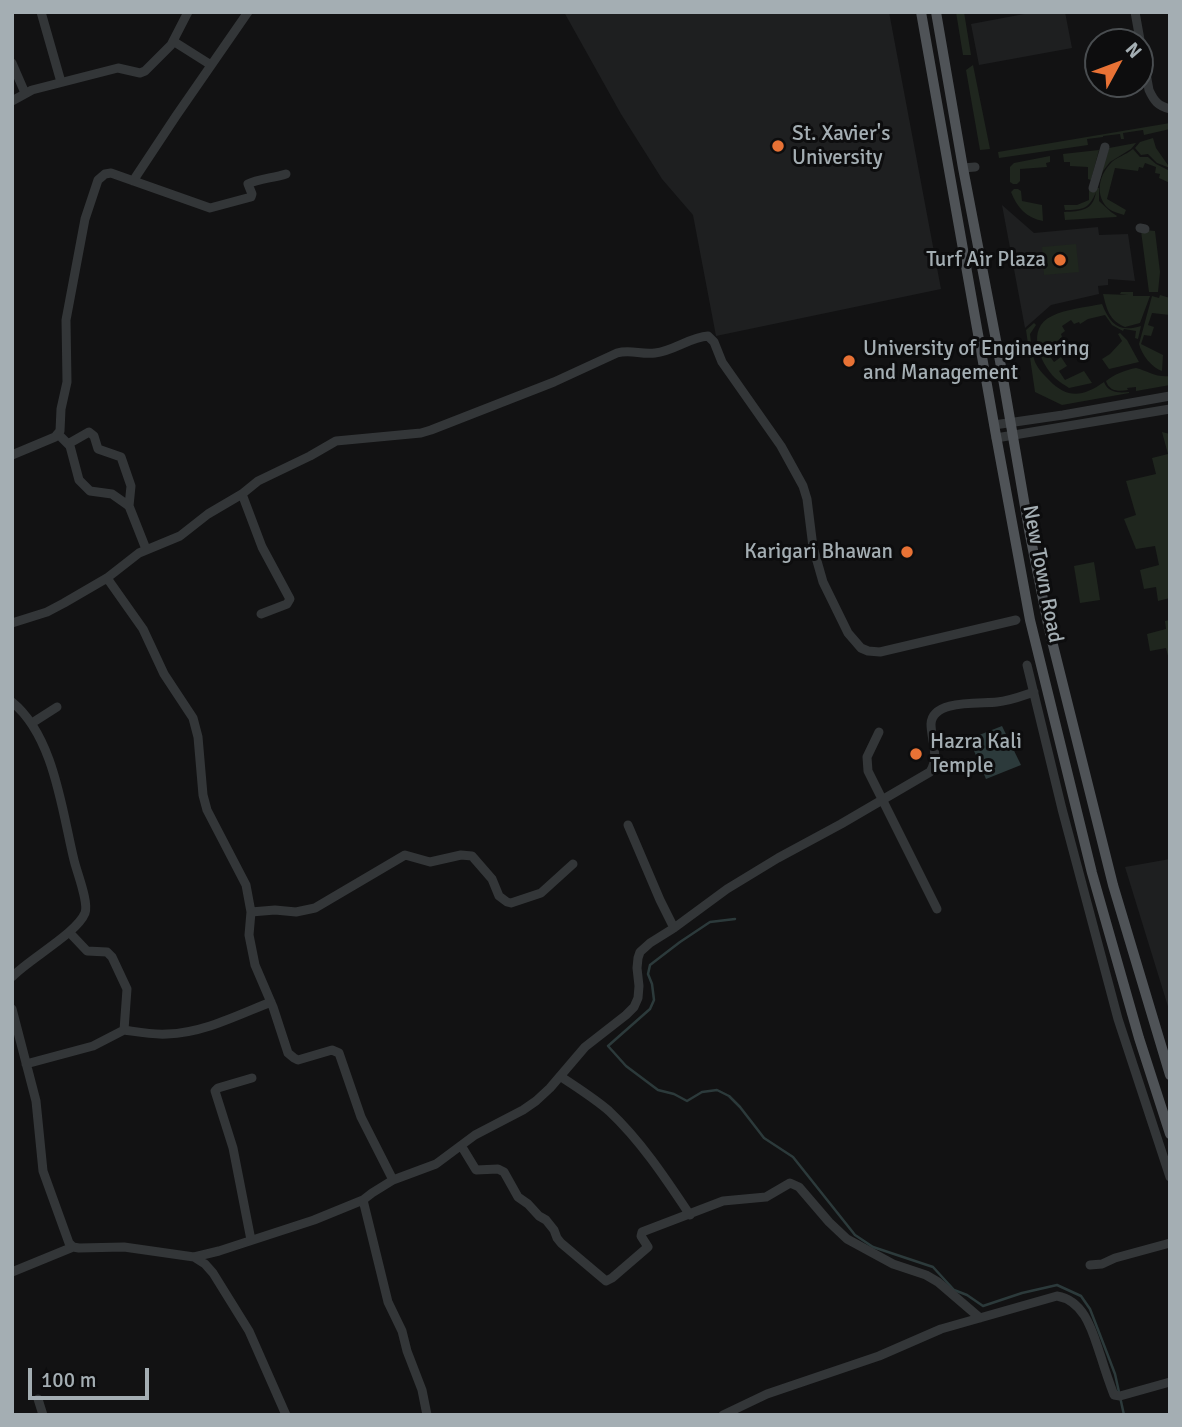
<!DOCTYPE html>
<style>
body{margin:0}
#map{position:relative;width:1182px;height:1427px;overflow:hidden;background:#121213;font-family:Signika,sans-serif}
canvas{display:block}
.frame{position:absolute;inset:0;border:14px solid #a4aeb3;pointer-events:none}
.north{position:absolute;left:1084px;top:28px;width:70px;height:70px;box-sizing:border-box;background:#0d0d0e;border:2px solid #494d50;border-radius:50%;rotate:49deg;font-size:19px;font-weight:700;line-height:28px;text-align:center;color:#a4aeb3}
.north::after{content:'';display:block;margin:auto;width:24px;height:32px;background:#e87235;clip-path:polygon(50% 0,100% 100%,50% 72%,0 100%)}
.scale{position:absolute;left:28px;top:1368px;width:121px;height:32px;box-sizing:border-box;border:4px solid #a4aeb3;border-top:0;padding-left:9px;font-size:21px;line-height:24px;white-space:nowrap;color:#a4aeb3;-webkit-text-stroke:5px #0d0d0e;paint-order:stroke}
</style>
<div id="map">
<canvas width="1182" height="1427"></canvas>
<div class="frame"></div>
<div class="north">N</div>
<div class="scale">100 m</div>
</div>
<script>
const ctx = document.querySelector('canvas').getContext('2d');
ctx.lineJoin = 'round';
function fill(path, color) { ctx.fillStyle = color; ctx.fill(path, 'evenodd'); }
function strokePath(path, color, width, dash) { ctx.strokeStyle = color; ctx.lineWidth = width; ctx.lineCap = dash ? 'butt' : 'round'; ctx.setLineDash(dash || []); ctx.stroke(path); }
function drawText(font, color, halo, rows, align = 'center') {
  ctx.font = font + ' Signika,sans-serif'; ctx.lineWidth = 6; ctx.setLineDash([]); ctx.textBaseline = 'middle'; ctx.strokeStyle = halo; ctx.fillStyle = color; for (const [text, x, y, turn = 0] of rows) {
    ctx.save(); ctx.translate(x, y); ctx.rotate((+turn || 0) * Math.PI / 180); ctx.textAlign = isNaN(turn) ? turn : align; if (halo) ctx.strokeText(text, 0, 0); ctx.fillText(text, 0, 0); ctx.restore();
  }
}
const built = new Path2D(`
 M564 12H889L941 289 716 336 693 215 662 179 621 114Z
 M1035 12H1065L1072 48 979 65 971 24Z
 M1002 205 1034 233 1098 227 1099 235 1128 234 1135 281 1108 279V285L1098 286 1099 294 1051 305 1025 328Z
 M1170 859V1013L1125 867Z`);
const green = new Path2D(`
 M956 12H964L971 55H963Z
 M973 65 990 149 980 150 966 70Z
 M1170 123V129L1144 135 1143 130 1123 133 1124 139H1121L1120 134 1103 136V137L1087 139 1088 145 999 158 998 152Z
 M1153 138 1156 148 1170 168 1157 163 1148 154 1141 155 1135 148 1140 142Z
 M1136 143 1131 149 1110 162 1103 171 1097 188H1099V201L1111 212 1117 216 1116 217 1065 220 1064 212C1081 211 1093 211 1096 192 1089 209 1083 210 1065 210L1064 205H1077L1089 200V190H1095L1109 148Z
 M1133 149 1140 157H1148L1156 164 1170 171V183L1159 178 1160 174 1155 173 1156 167 1145 163 1143 168 1139 167 1138 171 1115 168 1107 199 1126 210 1124 215C1119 213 1113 212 1109 209 1095 197 1098 177 1110 164 1116 157 1126 155 1133 149Z
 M1099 150 1091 180 1088 179V167L1070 166V162H1064L1063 154Z
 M1050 156V162L1046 163 1047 167 1020 169V181L1017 184H1013L1010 182V167L1014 163Z
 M1014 189H1018L1021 191 1022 201 1042 205 1043 221C1026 218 1017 207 1011 192Z
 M1145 230 1155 231 1160 272 1158 292H1149L1141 231Z
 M1076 244 1079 272 1044 275 1042 247Z
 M1121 292H1133V296H1150L1140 323 1125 327C1109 320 1107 310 1103 294L1128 295 1120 294Z
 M1160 295 1170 298V315L1152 313 1148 325 1154 327 1151 336 1144 335 1141 344 1163 355 1162 371C1151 367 1142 355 1139 344L1152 296 1159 298Z
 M1102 304C1110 324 1119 333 1141 326L1138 339 1135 338 1136 331 1124 329 1123 331 1112 325 1105 315 1088 319 1080 324 1079 322 1074 324 1071 320 1062 326 1065 331 1061 334 1062 337 1046 351 1054 362 1061 357 1067 366 1059 371 1065 380 1084 371 1092 383 1069 388C1065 385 1059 382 1055 378 1040 363 1025 328 1052 316 1066 309 1087 307 1102 304Z
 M1034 323 1036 325 1030 334C1031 343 1032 354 1035 362 1038 369 1044 375 1049 380 1068 400 1084 396 1104 382 1108 393 1119 393 1129 392V393L1062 405 1035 392 1026 330Z
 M1120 333 1127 340 1139 362 1109 369 1102 359 1110 354 1122 341 1118 334Z
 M1136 368C1148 371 1157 378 1170 376V385L1136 391V387L1127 388 1128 390C1118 392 1109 391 1106 381 1115 374 1125 370 1136 368Z
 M1162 432 1170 434V598L1158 601 1156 587 1144 589 1140 570 1159 565 1155 546 1136 549 1124 519 1136 515 1126 481 1156 474 1152 458 1168 454Z
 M1094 562 1100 600 1080 603 1074 566Z
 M1170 620V657L1168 656 1166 648 1150 651 1147 634 1166 629 1165 621Z`);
const water = new Path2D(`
 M1002 726 1021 765 986 779 969 739Z`);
const stream = new Path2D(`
 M735 919 710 922 680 942 650 965 648 974 652 984 654 1000 650 1009 608 1046 626 1066 658 1090 674 1094 687 1101 702 1092 717 1090 729 1096 740 1107 764 1138 793 1157 855 1235 873 1247 933 1267 954 1290 967 1295 983 1306 1022 1293 1057 1285 1081 1296 1090 1309 1107 1353 1115 1374 1124 1415`);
const minor = new Path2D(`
 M41 12 61 82
 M1135 12 1149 90C1154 101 1158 106 1170 109
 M173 41 211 65
 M12 63 25 93
 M12 101 32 90 118 68 140 73 145 71 171 45 188 12
 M963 168 975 167
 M133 181 176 116 248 12
 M1093 188 1105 147
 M1140 228 1145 229
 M994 425 1063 415 1170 396
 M58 434 70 446 79 480 90 491 112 494 129 506 146 549
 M996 438 1170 409
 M68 444 89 432 94 436 98 449 121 457 131 486 129 506
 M12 455 55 437 60 431 61 409 67 382 66 320 85 219 98 180 105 174 111 173 210 208 251 197 252 194 248 184C257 179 274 178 286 174
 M242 494 262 547 290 599 287 604 261 614
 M107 578 143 629 164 674 193 718 198 737 203 795 207 810 246 885 251 912 249 935 255 965 273 1007 288 1053 294 1058 298 1060 332 1050 339 1053 361 1117 393 1180
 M12 623 47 612 64 603 107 578 139 553 180 536 208 514 242 494 258 481 310 456 336 441 421 433 431 430 554 382 617 353C631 349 641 355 655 353 674 351 690 337 708 336L714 342 722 362 781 446 803 486 807 499 813 547 823 582 848 633 861 648 868 651 880 652 1016 620
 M1027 665 1062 809 1118 1019 1170 1177
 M12 702C54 736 62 811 74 860 77 873 89 902 85 913 77 933 29 959 12 977
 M32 723 57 707
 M879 732 867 757 868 771 937 909
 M628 825 660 900 674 928
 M251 912 275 910 296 912 315 908 405 855 430 862 461 855 472 856 492 879 499 896 507 902 511 903 541 893 573 864
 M12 1009 36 1101 43 1171 69 1243 73 1247 79 1248 124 1247 194 1257 205 1264 213 1273 249 1331 286 1415
 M124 1030C138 1032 153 1035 167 1034 203 1033 238 1015 271 1002
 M26 1064 93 1046 124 1030 127 989 112 957 107 952 87 951 69 932
 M560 1076C576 1087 594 1098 609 1111 641 1141 666 1179 690 1215
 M462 1147 476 1170 498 1169 504 1172 518 1197 528 1204 539 1216 546 1220 554 1230 557 1238 561 1243 606 1281 612 1278 648 1247 641 1236 642 1232 723 1201 766 1197 790 1183 799 1187 829 1222 847 1239 893 1264 926 1275 938 1282 980 1318
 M363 1200 388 1302 402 1331 407 1351 422 1390 427 1415
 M251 1240 233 1148 215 1091 218 1088 252 1078
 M194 1257 219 1251 314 1220 363 1200 372 1193 393 1180 436 1164 475 1135 523 1110 536 1101 550 1088 585 1047 626 1015 634 1007 638 998 639 986 637 968 638 958 640 952 650 943 674 928 727 889 778 858 841 824 930 772C940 757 931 740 931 724 932 699 980 704 997 702 1010 701 1022 696 1034 692
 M1090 1265 1102 1264 1115 1258 1170 1243
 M12 1272 73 1247
 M38 1399 43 1415
 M723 1415 767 1394 879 1356 941 1329 1057 1296C1086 1301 1093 1334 1101 1357 1105 1370 1109 1382 1114 1395L1120 1396 1170 1382`);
const major = new Path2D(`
 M921 12 995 430 1030 620 1092 873 1139 1038 1170 1134
 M936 12 963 168 1000 361 1029 530 1049 629 1113 885 1170 1075`);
const markers = [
 [778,146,7,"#e87235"],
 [1060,260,7,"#e87235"],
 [849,361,7,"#e87235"],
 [907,552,7,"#e87235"],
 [916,754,7,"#e87235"]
];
const poiNames = [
 ["St. Xavier's",792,134],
 ["University",792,158],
 ["Turf Air Plaza",1046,260,"right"],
 ["University of Engineering",863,349],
 ["and Management",863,373],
 ["Karigari Bhawan",893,552,"right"],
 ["Hazra Kali",930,742],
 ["Temple",930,766]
];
const streetNames = [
 ["New Town Road",1042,574,79]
];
fill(built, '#1e1f20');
fill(green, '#1f261e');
fill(water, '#2c3a3b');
strokePath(stream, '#2c3a3b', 2.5);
strokePath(minor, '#333638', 9);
strokePath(major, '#4f5357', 10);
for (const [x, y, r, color] of markers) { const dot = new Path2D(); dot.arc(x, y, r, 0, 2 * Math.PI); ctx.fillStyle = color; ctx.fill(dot); strokePath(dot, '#0d0d0e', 2.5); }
drawText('21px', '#a4aeb3', '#0d0d0e', poiNames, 'left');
drawText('21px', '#a4aeb3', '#0d0d0e', streetNames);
</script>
